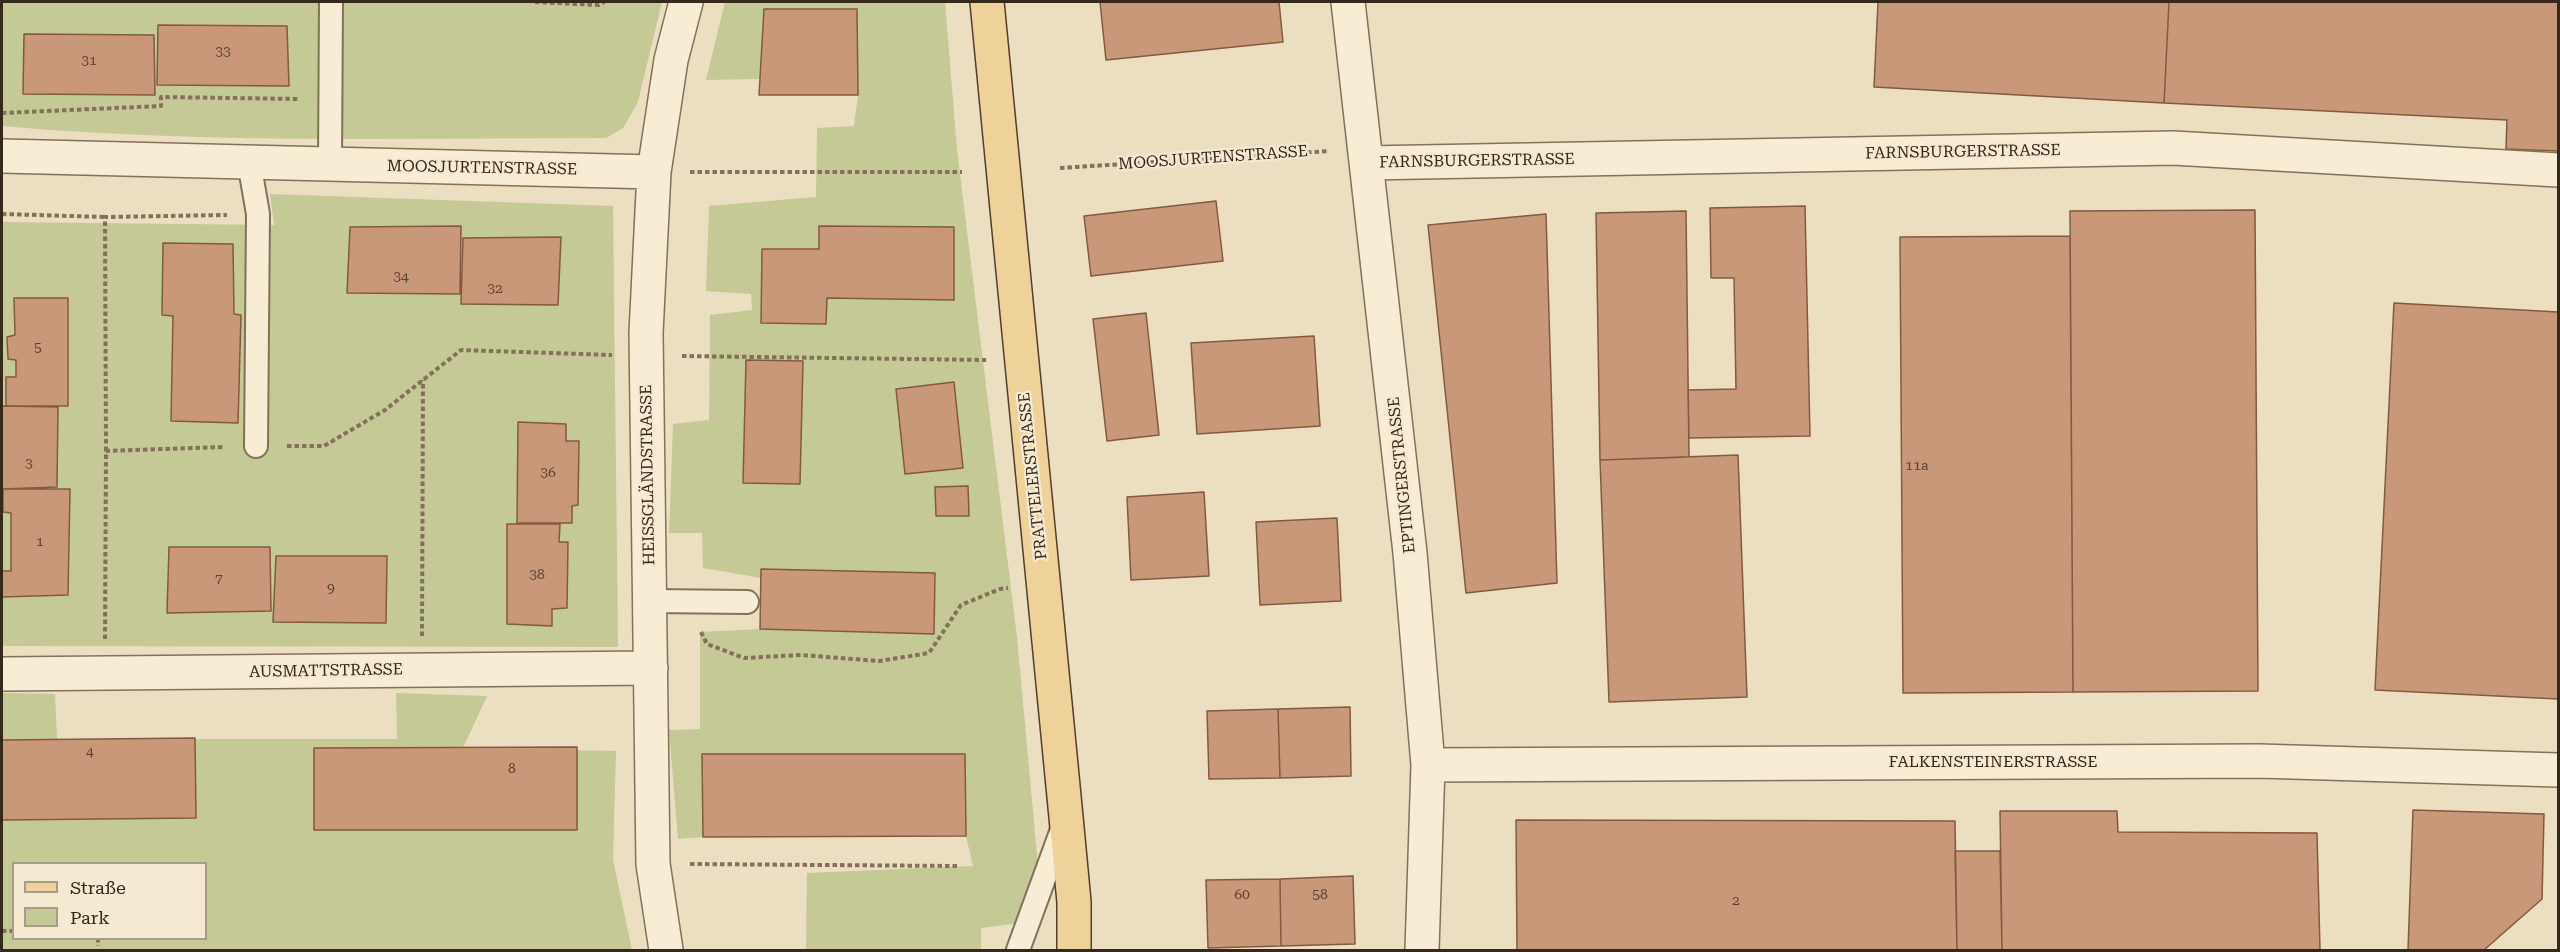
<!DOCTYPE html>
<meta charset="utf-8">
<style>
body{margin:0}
#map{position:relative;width:2560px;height:952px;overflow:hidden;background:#ecdec1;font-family:"Roboto Serif",serif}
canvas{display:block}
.frame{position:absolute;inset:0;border:3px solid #35281d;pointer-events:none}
.legend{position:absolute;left:12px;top:862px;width:195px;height:78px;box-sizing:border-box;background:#f4e9d1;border:2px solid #a89c89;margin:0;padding:8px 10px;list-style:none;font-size:18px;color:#35281d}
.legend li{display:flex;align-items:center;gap:12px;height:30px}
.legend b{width:30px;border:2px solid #a89c89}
</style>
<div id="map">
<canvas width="2560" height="952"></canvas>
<div class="frame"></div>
<ul class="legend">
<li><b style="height:8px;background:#eed29a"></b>Straße</li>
<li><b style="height:16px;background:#c4c996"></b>Park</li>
</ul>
</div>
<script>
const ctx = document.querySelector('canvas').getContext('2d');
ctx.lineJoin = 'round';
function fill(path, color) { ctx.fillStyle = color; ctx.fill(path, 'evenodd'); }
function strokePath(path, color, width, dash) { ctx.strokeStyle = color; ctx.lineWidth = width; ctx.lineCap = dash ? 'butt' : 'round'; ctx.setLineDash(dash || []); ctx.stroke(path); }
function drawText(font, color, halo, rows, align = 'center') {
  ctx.font = font + ' "Roboto Serif",serif'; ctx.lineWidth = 4.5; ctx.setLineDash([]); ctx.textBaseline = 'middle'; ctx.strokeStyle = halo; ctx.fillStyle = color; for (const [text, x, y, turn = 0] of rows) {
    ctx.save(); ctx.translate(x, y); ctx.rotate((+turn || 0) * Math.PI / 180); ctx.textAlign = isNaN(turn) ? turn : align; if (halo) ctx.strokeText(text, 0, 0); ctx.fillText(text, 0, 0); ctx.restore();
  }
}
const green = new Path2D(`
 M2 2H662L638 102 623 128 606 138C405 138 202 144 2 126Z
 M725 2H945L957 150 1017 637 1038 866 1020 923 981 928V950H806L807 873 973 866 966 836 965 754H703V837L678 839 669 730 700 729V632L760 629 934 633 935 573 762 569 761 578 703 568 702 533H669L673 424 709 420 710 315 752 310 751 294 706 291 709 206 816 197 817 128 854 126 858 95 857 9H764L760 79 706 80Z
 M270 194 613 206 618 647 2 646V222L274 225Z
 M2 693 55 694 57 739H397L396 693 487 696 463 748 616 751 613 860 632 950H2ZM14 864H206V938H14Z`);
const building = new Path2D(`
 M1100 2H1279L1283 42 1106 60Z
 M1878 2H2169L2164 103 1874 87Z
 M2169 2H2558V151L2506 149 2507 120 2164 103Z
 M764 9H857L858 95H759Z
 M158 25 287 26 289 86 157 85Z
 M24 34 154 35 155 95 23 94Z
 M1216 201 1223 261 1091 276 1084 216Z
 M1805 206 1810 436 1689 438 1688 390 1736 389 1734 278H1711L1710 208Z
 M2255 210 2258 691 2073 692 2070 211Z
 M1686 211 1689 457 1600 460 1596 213Z
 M1546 214 1557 583 1466 593 1428 225Z
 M461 226 460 294 347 293 350 227Z
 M819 226 954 227V300L827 298 826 324 761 323 762 249H819Z
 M2070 236 2073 692 1903 693 1900 237Z
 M561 237 558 305 461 304 463 238Z
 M163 243 233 244 234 314 241 315 238 423 171 421 173 316 162 315Z
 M14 298H68V406H6V377H16V360L8 359 7 337 15 335Z
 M2394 303 2558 312V699L2375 690Z
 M1146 313 1159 435 1107 441 1093 319Z
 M1314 336 1320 426 1197 434 1191 343Z
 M746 360 803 361 800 484 743 483Z
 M954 382 963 468 905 474 896 389Z
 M2 406 58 407 57 487 2 489Z
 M518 422 566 424V441H579L578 505 572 506V523H517Z
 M1738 455 1747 697 1609 702 1600 460Z
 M968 486 969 516H936L935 487Z
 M3 489H70L68 595 2 597V571H11V513L3 512Z
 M1204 492 1209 576 1131 580 1127 497Z
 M1337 518 1341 601 1260 605 1256 522Z
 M507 524H560L559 542H568L567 608 552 609V626L507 624Z
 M169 547H270L271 611 167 613Z
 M276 556H387L386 623 273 622Z
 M761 569 935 573 934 634 760 629Z
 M1350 707 1351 776 1280 778 1278 709Z
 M1278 709 1280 778 1209 779 1207 711Z
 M195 738 196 818 2 820V740Z
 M577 747V830H314V748Z
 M702 754H965L966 836 703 837Z
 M2413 810 2544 814 2542 899 2484 950H2408Z
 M2000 811H2117L2118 832 2317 833 2320 950H2002Z
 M1516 820 1955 821 1957 950H1517Z
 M1955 851H2000L2002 950H1957Z
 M1353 876 1355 944 1281 946 1280 879Z
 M1280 879 1281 946 1208 948 1206 880Z`);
const path = new Path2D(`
 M535 2 599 5 604 2
 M2 113 161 106V97L300 99
 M1060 168 1329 151
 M690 172H962
 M2 214 105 217
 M682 356 986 360
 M287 446H324L385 410 461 350 612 355
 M106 451 105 217 227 215
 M701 632 707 644 744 658 801 655 879 661 929 653 961 605 1000 589 1008 588
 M422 636 423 380
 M105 639 106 451 225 447
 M690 864 957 866
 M2 931H14
 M98 938V946`);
const service = new Path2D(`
 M249 162 258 214 256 446
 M330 164 331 2
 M650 601 747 602
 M1018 950 1064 824`);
const minor = new Path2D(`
 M1348 2 1410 553 1428 765 1422 950
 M2 156 654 172
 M1367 163 2173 148 2558 170
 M2 674 651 668
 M1428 765 2259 761 2558 770
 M666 950 653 864 646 333 654 172 671 60 686 2`);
const primary = new Path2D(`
 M987 2 1066 817 1074 902V950`);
const numberNames = [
 ["33",223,52],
 ["31",89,61],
 ["34",401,277],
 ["32",495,289],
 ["5",38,348],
 ["3",29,464],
 ["11a",1917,466],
 ["36",548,473],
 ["1",40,542],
 ["38",537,575],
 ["7",219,579],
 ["9",331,589],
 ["4",90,752],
 ["8",512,769],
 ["60",1242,895],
 ["58",1320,895],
 ["2",1736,901]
];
const streetNames = [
 ["FARNSBURGERSTRASSE",1963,152,-1],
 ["MOOSJURTENSTRASSE",1213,158,-4],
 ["FARNSBURGERSTRASSE",1477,161,-1],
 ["MOOSJURTENSTRASSE",482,168,1],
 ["HEISSGLÄNDSTRASSE",648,475,-91],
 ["EPTINGERSTRASSE",1402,475,-96],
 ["PRATTELERSTRASSE",1033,476,-96],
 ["AUSMATTSTRASSE",326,671,-1],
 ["FALKENSTEINERSTRASSE",1993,762]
];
fill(green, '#c4c996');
fill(building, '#c99879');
strokePath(building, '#835940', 1.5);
strokePath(service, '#85705a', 26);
strokePath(minor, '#85705a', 36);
strokePath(primary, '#533e2e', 36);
strokePath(path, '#85705a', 4, [4.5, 3]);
strokePath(service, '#f7ecd4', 22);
strokePath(minor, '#f7ecd4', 33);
strokePath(primary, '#eed29a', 33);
drawText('14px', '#5a4434', null, numberNames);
drawText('16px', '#35281d', '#f4e9d1', streetNames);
</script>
